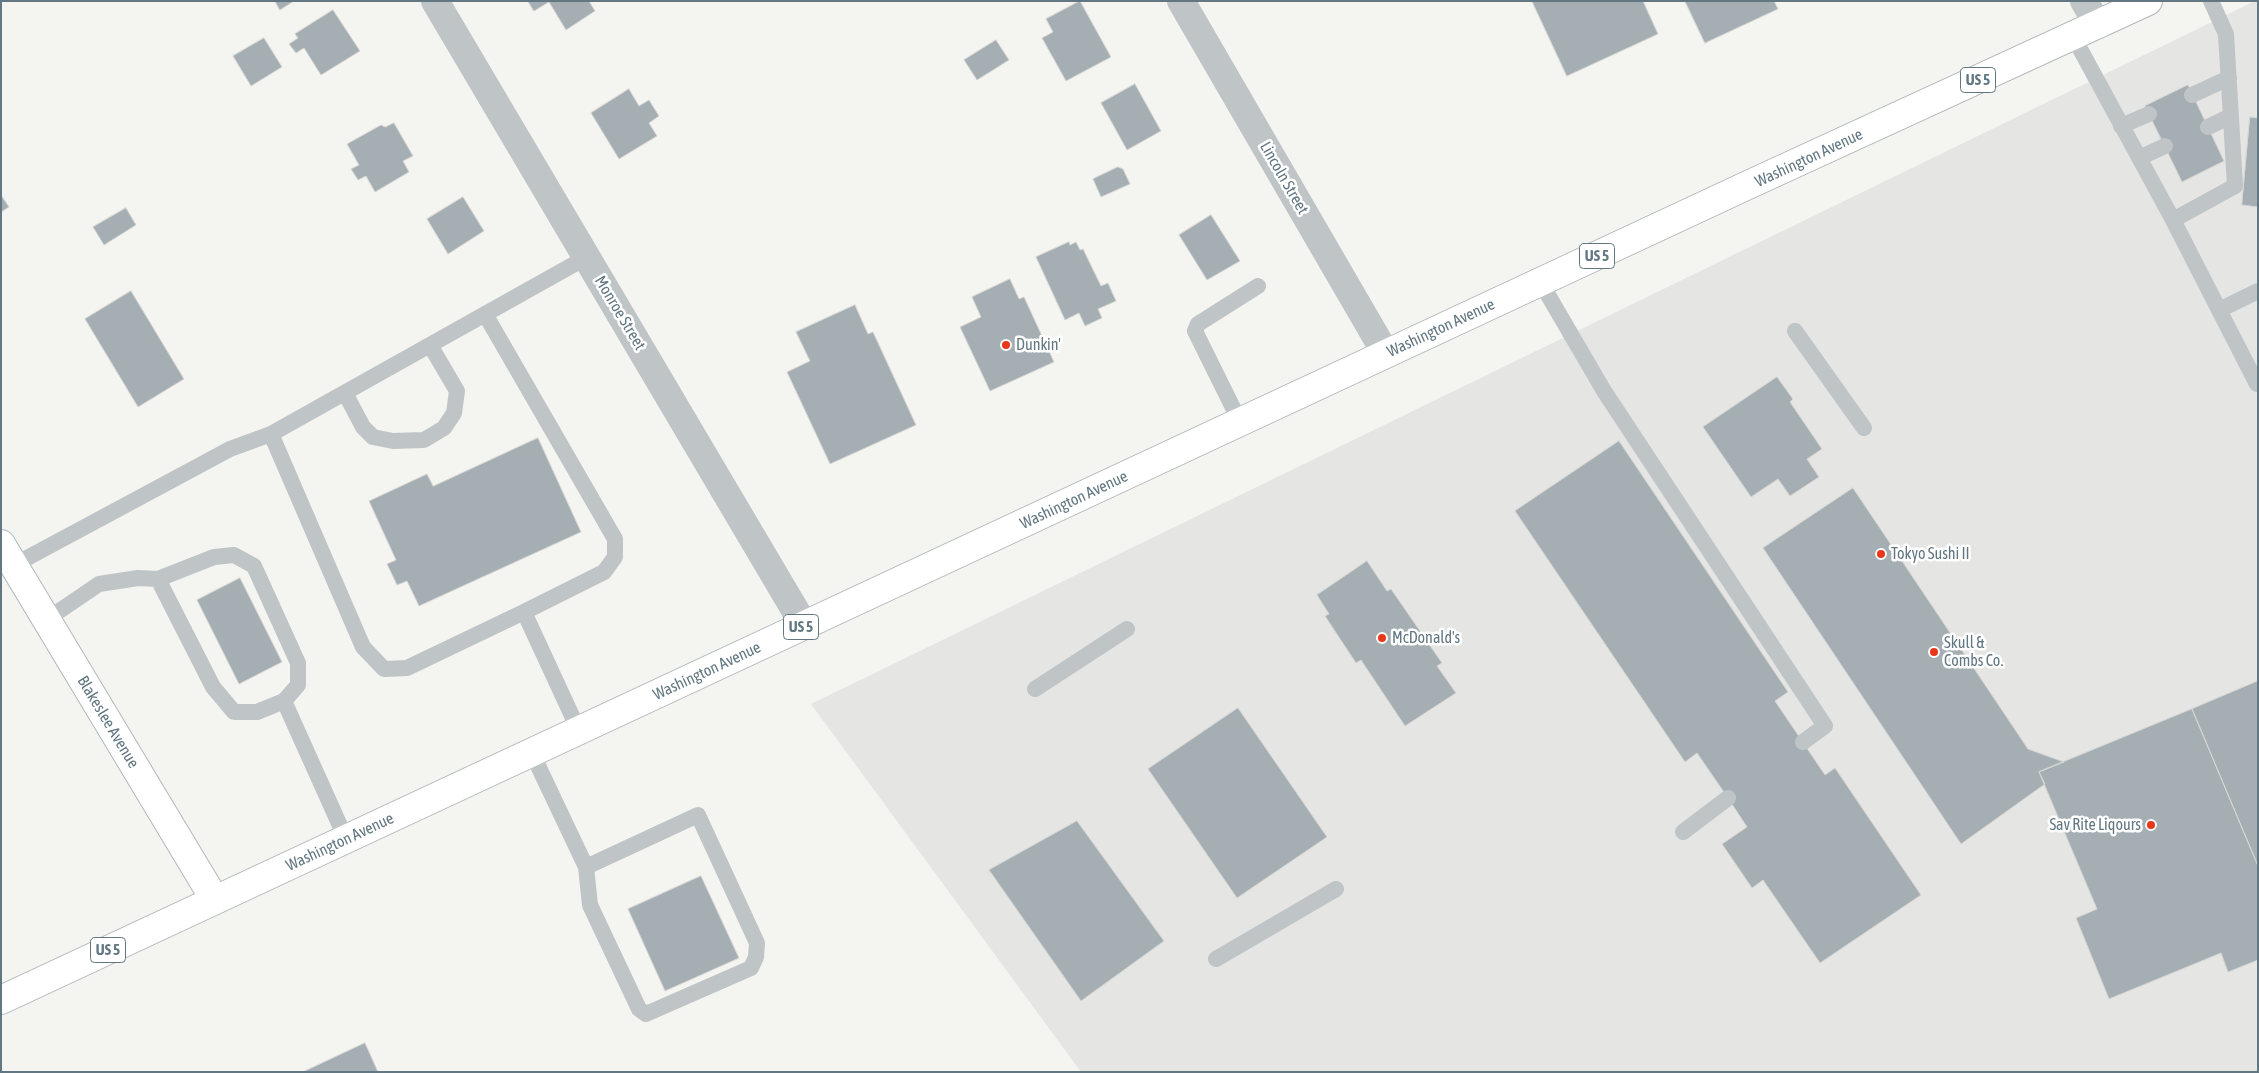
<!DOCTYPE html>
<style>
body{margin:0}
#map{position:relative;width:2259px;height:1073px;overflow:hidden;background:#f4f4f0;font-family:"Asap Condensed",sans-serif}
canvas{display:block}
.frame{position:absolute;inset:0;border:2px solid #627782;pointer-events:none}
</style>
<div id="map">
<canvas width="2259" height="1073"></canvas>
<div class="frame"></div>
</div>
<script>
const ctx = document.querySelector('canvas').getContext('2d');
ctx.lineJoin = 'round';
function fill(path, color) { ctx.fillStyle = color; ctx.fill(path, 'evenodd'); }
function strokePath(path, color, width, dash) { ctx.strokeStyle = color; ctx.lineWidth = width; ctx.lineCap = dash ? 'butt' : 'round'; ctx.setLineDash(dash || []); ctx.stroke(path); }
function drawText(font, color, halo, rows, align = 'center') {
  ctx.font = font + ' "Asap Condensed",sans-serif'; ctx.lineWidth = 5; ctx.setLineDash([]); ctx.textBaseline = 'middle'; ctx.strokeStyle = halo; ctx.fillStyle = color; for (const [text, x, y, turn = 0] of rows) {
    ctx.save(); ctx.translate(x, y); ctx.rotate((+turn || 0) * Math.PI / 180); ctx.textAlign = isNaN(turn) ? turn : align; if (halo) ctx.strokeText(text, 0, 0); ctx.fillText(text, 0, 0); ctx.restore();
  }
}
const built = new Path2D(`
 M2255 1H2258V1072H1081L811 704Z`);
const building = new Path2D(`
 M275 1H294L280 10Z
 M528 1H589L595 11 566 30 549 2 534 11Z
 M1080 1 1111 57 1066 81 1042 38 1053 32 1046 19Z
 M1532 1H1643L1658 34 1567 76Z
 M1685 1H1774L1778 9 1705 43Z
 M333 10 360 51 321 75 304 48 296 53 289 44 298 38 295 34Z
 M264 38 282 67 251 86 233 56Z
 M996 40 1009 60 977 80 964 60Z
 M1135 84 1161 131 1127 150 1101 103Z
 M2188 85 2224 161 2182 182 2145 106Z
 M629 89 639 106 649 100 659 116 649 123 657 136 619 159 591 113Z
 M2250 117 2258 118V207L2242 205Z
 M394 123 413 156 403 161 409 172 375 192 366 176 358 180 351 169 359 165 347 144 381 125 385 127Z
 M1118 167 1123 169 1130 184 1101 197 1093 179Z
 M1 195 9 207 1 212Z
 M463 197 484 231 448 254 427 219Z
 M126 208 136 225 104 245 93 227Z
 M1211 215 1240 261 1207 280 1179 235Z
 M1069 242 1070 245 1076 242 1080 250 1083 249 1101 286 1108 283 1116 301 1098 309 1102 318 1085 326 1079 313 1065 320 1036 257Z
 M1010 279 1019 299 1024 297 1054 362 990 391 960 327 981 317 972 297Z
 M131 291 184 379 138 407 85 319Z
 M855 305 868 334 873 332 916 425 830 464 787 372 810 361 796 332Z
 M1777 377 1793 399 1790 402 1822 449 1807 459 1819 477 1790 496 1778 479 1751 497 1703 427Z
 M538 438 581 532 419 606 407 581 397 585 387 564 396 560 369 501 427 474 433 486Z
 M1619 441 1788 692 1775 701 1825 775 1835 768 1921 895 1820 963 1763 880 1752 888 1722 844 1747 827 1728 798 1697 753 1685 762 1515 511Z
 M1853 488 2028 749 2064 762 2039 772 2045 784 1961 844 1763 548Z
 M1367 561 1387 591 1391 589 1442 663 1437 666 1456 693 1405 726 1361 660 1356 663 1325 616 1329 614 1317 595Z
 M240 578 282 662 239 684 197 600Z
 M2258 681V866L2192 709Z
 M1238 708 1327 837 1237 898 1148 769Z
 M2192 709 2258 866V960L2228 972 2221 953 2109 999 2076 918 2097 909 2039 772Z
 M1077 821 1164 941 1081 1001 989 870Z
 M701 876 739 958 665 991 628 909Z
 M365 1043 378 1072H303Z`);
const lane = new Path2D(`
 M2073 36 2173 220 2257 384
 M2192 95 2229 78
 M2121 126 2149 114
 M2208 127 2231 116
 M2139 158 2165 146
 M2173 220 2235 186 2226 34 2211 1
 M1541 283 1604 391 1825 726 1803 742
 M2219 310 2258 291
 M485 314 615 539V557L604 572 524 612
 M1795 331 1864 428
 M345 393 363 427 373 437 393 441 424 440 444 428 454 413 457 391 430 345
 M1240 422 1195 331 1198 324 1258 286
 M14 565 230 449 271 434
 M46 620 99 584 138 578 158 579 214 557 234 555 254 566 298 663V685L284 701 257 712H234L213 687 158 579
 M1035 689 1127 629
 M284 701 346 839
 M579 731 524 612 407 668 384 669 363 647 271 434 587 257
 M532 753 586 867 590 905 639 1009 646 1014 751 968 756 957 757 943 698 815 586 867
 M1683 832 1728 798
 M1216 959 1336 889`);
const street = new Path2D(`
 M435 1 804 625
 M1181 1 1386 354
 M2084 1 2098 25`);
const secondary = new Path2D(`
 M1 544 215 900`);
const primary = new Path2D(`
 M1 1000 1748 185 2148 1`);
const markers = [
 [1006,345,5,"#e8371b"],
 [1881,554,5,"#e8371b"],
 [1382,638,5,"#e8371b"],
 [1934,652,5,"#e8371b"],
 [2151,825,5,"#e8371b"]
];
const shields = [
 [1978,80,35],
 [1597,256,35],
 [801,627,35],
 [108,950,35]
];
const shieldNames = [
 ["US 5",1978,80],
 ["US 5",1597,256],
 ["US 5",801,627],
 ["US 5",108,950]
];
const streetNames = [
 ["Washington Avenue",1809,158,-25],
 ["Lincoln Street",1284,178,60],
 ["Monroe Street",620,313,59],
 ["Washington Avenue",1441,328,-25],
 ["Washington Avenue",1074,500,-25],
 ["Washington Avenue",707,671,-25],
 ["Blakeslee Avenue",108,722,59],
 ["Washington Avenue",340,842,-25]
];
const poiNames = [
 ["Dunkin'",1016,345],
 ["Tokyo Sushi II",1891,554],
 ["McDonald's",1392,638],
 ["Skull &",1944,643],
 ["Combs Co.",1944,661],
 ["Sav Rite Liqours",2141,825,"right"]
];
fill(built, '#e5e5e3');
fill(building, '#a5afb3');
strokePath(building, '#d5d5d3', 1);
strokePath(secondary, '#b1b8bb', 30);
strokePath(primary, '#b2b7ba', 30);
strokePath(lane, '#bfc4c6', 16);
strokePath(street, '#bfc4c6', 28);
strokePath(secondary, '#fff', 28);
strokePath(primary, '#fff', 28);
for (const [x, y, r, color] of markers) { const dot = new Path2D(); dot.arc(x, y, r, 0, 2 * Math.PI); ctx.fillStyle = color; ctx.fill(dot); strokePath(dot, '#fff', 2); }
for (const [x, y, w] of shields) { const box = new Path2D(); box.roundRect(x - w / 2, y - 12.5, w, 25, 4); ctx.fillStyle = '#fff'; ctx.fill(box); strokePath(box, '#627782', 1); }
drawText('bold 15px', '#627782', null, shieldNames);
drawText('16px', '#627782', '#fff', streetNames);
drawText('16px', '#627782', '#fff', poiNames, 'left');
</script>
